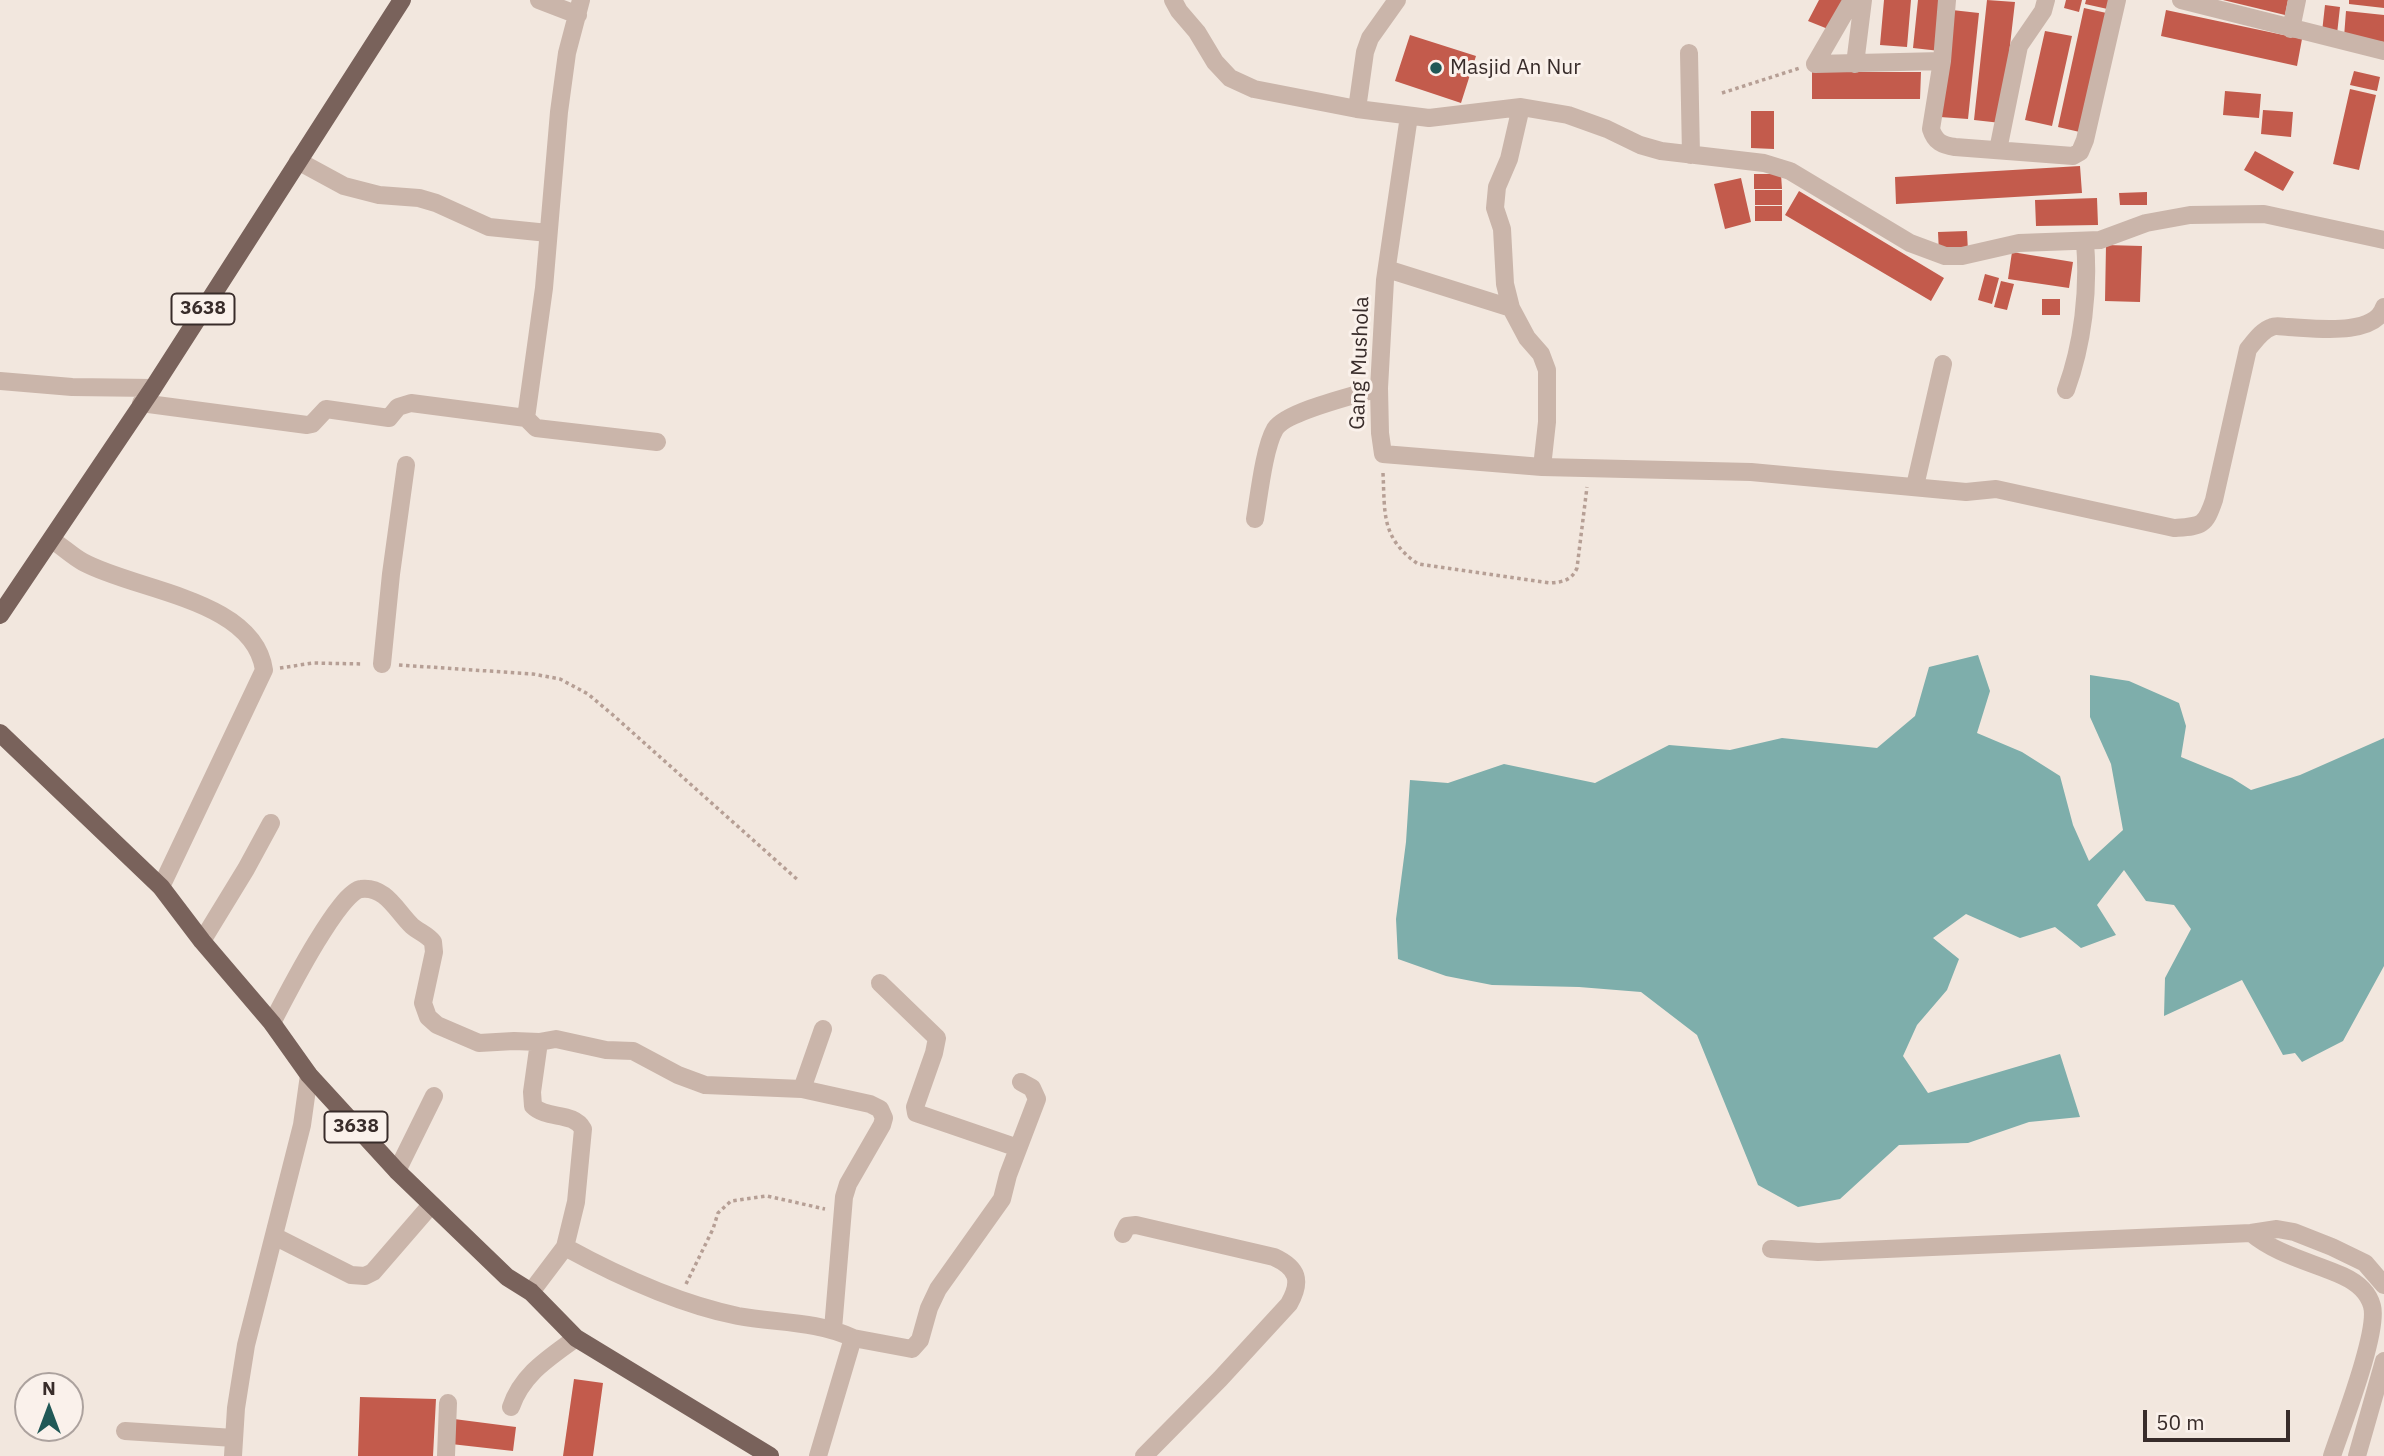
<!DOCTYPE html>
<style>
body{margin:0}
#map{position:relative;width:2384px;height:1456px;overflow:hidden;background:#f2e7de;font-family:"IBM Plex Sans",sans-serif}
canvas{display:block}
.north{position:absolute;left:14px;top:1372px;width:70px;height:70px;box-sizing:border-box;background:#faf1eb;border:2px solid #aca29e;border-radius:50%;rotate:0deg;font-size:19px;font-weight:700;line-height:28px;text-align:center;color:#382c2a}
.north::after{content:'';display:block;margin:auto;width:24px;height:32px;background:#205856;clip-path:polygon(50% 0,100% 100%,50% 72%,0 100%)}
.scale{position:absolute;left:2143px;top:1410px;width:147px;height:32px;box-sizing:border-box;border:4px solid #382c2a;border-top:0;padding-left:9px;font-size:21px;line-height:24px;white-space:nowrap;color:#382c2a;-webkit-text-stroke:5px #faf1eb;paint-order:stroke}
</style>
<div id="map">
<canvas width="2384" height="1456"></canvas>
<div class="north">N</div>
<div class="scale">50 m</div>
</div>
<script>
const ctx = document.querySelector('canvas').getContext('2d');
ctx.lineJoin = 'round';
function fill(path, color) { ctx.fillStyle = color; ctx.fill(path, 'evenodd'); }
function strokePath(path, color, width, dash) { ctx.strokeStyle = color; ctx.lineWidth = width; ctx.lineCap = dash ? 'butt' : 'round'; ctx.setLineDash(dash || []); ctx.stroke(path); }
function drawText(font, color, halo, rows, align = 'center') {
  ctx.font = font + ' "IBM Plex Sans",sans-serif'; ctx.lineWidth = 6; ctx.setLineDash([]); ctx.textBaseline = 'middle'; ctx.strokeStyle = halo; ctx.fillStyle = color; for (const [text, x, y, turn = 0] of rows) {
    ctx.save(); ctx.translate(x, y); ctx.rotate((+turn || 0) * Math.PI / 180); ctx.textAlign = isNaN(turn) ? turn : align; if (halo) ctx.strokeText(text, 0, 0); ctx.fillText(text, 0, 0); ctx.restore();
  }
}
const water = new Path2D(`
 M1978 655 1990 691 1977 733 2022 752 2060 776 2073 825 2089 861 2123 830 2111 764 2090 717V675L2129 681 2179 703 2186 726 2181 757 2232 778 2251 790 2300 775 2384 738V966L2343 1041 2302 1062 2295 1053 2283 1055 2242 980 2164 1016 2165 978 2191 929 2174 905 2146 901 2124 870 2097 905 2116 935 2081 948 2055 927 2020 938 1966 914 1933 938 1959 959 1947 990 1917 1025 1903 1056 1928 1093 2060 1054 2080 1117 2029 1122 1968 1143 1899 1145 1840 1199 1798 1207 1758 1185 1697 1035 1641 992 1579 987 1492 985 1446 976 1398 959 1396 919 1406 842 1410 780 1448 783 1504 764 1595 783 1669 745 1730 750 1782 738 1877 748 1915 716 1929 667Z`);
const building = new Path2D(`
 M1819 0H1848L1833 31 1808 21Z
 M1884 0H1911L1907 47 1880 45Z
 M1918 0H1945L1940 51 1913 48Z
 M1987 0 2015 2 2001 123 1974 120Z
 M2066 0H2082L2079 12 2064 8Z
 M2086 0H2114L2112 10 2085 4Z
 M2223 0H2288L2285 15Z
 M2349 0H2384V8L2349 4Z
 M2325 5 2340 7 2337 34 2322 32Z
 M2084 8 2111 14 2084 133 2058 127Z
 M1952 10 1979 13 1968 119 1940 117Z
 M2166 10 2302 39 2297 66 2161 36Z
 M2346 11 2384 15V42L2344 37Z
 M2045 31 2072 36 2052 126 2025 120Z
 M1410 35 1476 56 1461 103 1395 81Z
 M2354 71 2380 77 2377 91 2350 85Z
 M1812 72H1921L1920 99H1812Z
 M2350 89 2376 95 2359 170 2333 164Z
 M2225 91 2261 94 2259 118 2223 115Z
 M2263 110 2293 112 2291 137 2261 134Z
 M1751 111H1774V149L1751 148Z
 M2255 151 2294 172 2283 191 2244 170Z
 M2080 166 2082 193 1896 204 1895 177Z
 M1754 174H1781L1782 189H1754Z
 M1741 178 1751 222 1725 229 1714 184Z
 M1755 190H1782V205H1755Z
 M1799 191 1944 278 1931 301 1785 215Z
 M2147 192V205H2120L2119 193Z
 M2097 198 2098 225 2036 226 2035 200Z
 M1755 206H1782V221H1755Z
 M1967 231 1968 252 1939 253 1938 232Z
 M2106 245 2142 246 2140 302 2105 301Z
 M2012 252 2073 262 2069 288 2008 279Z
 M1985 274 1999 278 1992 304 1978 300Z
 M2001 281 2014 284 2007 310 1994 307Z
 M2042 299H2060V315H2042Z
 M574 1379 603 1383 593 1456H563Z
 M360 1397 436 1399 433 1456H358Z
 M454 1419 516 1427 513 1451 451 1444Z`);
const path = new Path2D(`
 M1722 93 1800 68
 M1383 473C1385 514 1381 538 1418 564L1550 583C1563 582 1572 580 1577 568L1587 487
 M399 665 533 674 560 679 588 694 613 715 799 881
 M280 668 313 663 363 664
 M686 1284 713 1229 718 1213 731 1201 767 1196 825 1209`);
const minor = new Path2D(`
 M539 0 578 15
 M581 0 567 53 559 112 544 288 526 418 536 428 657 442
 M1173 0 1179 11 1197 32 1215 62 1230 78 1254 89 1357 109 1429 118 1521 107 1568 115 1607 129 1640 145 1661 151 1764 163 1790 171 1910 243 1945 256H1962L2019 243 2100 240 2146 223 2190 215 2264 214 2384 240
 M1947 0 1942 61 1931 129C1935 142 1942 145 1955 147L2073 156 2080 152 2085 140 2117 0
 M2181 0 2384 51
 M2291 29 2297 0
 M1689 53 1691 155
 M1815 64 1942 61
 M1815 64 1852 0
 M1855 64 1863 0
 M1521 107 1509 159 1497 187 1495 208 1502 229 1505 284 1511 308 1527 338 1541 354 1547 370V422L1542 467 1751 472 1966 492 1996 489 2174 528C2201 526 2205 527 2214 500L2248 349C2254 342 2262 330 2272 327 2276 325 2284 327 2288 327 2313 328 2375 337 2384 307
 M1357 109 1365 52 1370 38 1397 0
 M1409 116 1385 280 1379 388 1380 433 1383 454 1542 467
 M1998 150 2019 46 2043 11 2046 0
 M298 161 344 186 379 195 419 198 436 203 489 227 548 233
 M1387 269 1511 308
 M0 381 72 387 153 388
 M2066 390C2083 344 2089 290 2085 242
 M141 403 307 425 312 424 326 409 389 418 398 407 411 403 526 418
 M1915 486 1943 364
 M1255 519C1259 496 1264 448 1275 429 1286 411 1357 395 1379 388
 M52 540C63 547 72 556 83 562 136 591 254 599 264 670L161 887
 M382 664 391 574 406 465
 M202 941 246 869 271 823
 M880 983 937 1038 934 1053 915 1107 916 1113 1018 1148
 M272 1023C284 1000 339 891 361 889 386 886 397 912 412 926 419 932 428 935 433 942L434 952 423 1003 428 1017 437 1025 479 1043 514 1041 539 1042
 M802 1089 823 1029
 M397 1171 434 1096
 M2251 1233C2277 1255 2312 1262 2343 1276 2356 1282 2368 1291 2372 1306 2379 1331 2342 1426 2332 1456
 M1123 1234 1127 1226 1136 1225 1274 1257C1298 1268 1302 1281 1289 1304L1220 1379 1144 1456
 M274 1236 351 1275 365 1276 373 1272 431 1205
 M1771 1249 1818 1252 2251 1233 2277 1229 2294 1232 2332 1247 2365 1263 2384 1285
 M531 1292 565 1247
 M853 1338 912 1349 920 1340 929 1308 938 1289 1002 1199 1008 1175 1037 1099 1032 1088 1021 1082
 M511 1407C522 1374 549 1358 576 1338
 M125 1431 234 1438
 M233 1456 236 1408 246 1345 302 1125 309 1075
 M446 1456 448 1403
 M818 1456 853 1338C817 1321 777 1323 738 1316 679 1304 618 1276 565 1247L576 1202 583 1129C573 1111 547 1120 533 1106L532 1092 539 1042 556 1039 606 1050 633 1051 678 1075 705 1085 802 1089 870 1104 880 1109 884 1118 882 1125 848 1184 844 1197 833 1329
 M2357 1456 2384 1361`);
const major = new Path2D(`
 M0 615 153 388 402 0
 M0 733 161 887 202 941 272 1023 309 1075 397 1171 507 1277 531 1292 576 1338 770 1456`);
const markers = [
 [1436,68,7,"#205856"]
];
const shields = [
 [203,309,63],
 [356,1127,63]
];
const shieldNames = [
 ["3638",203,309],
 ["3638",356,1127]
];
const poiNames = [
 ["Masjid An Nur",1450,68]
];
const streetNames = [
 ["Gang Mushola",1360,363,-88]
];
fill(water, '#7eaeab');
fill(building, '#c35b4c');
strokePath(path, '#b69f95', 3.5, [3.5, 3.5]);
strokePath(minor, '#cab5aa', 18);
strokePath(major, '#79625b', 18);
for (const [x, y, r, color] of markers) { const dot = new Path2D(); dot.arc(x, y, r, 0, 2 * Math.PI); ctx.fillStyle = color; ctx.fill(dot); strokePath(dot, '#faf1eb', 2.5); }
for (const [x, y, w] of shields) { const box = new Path2D(); box.roundRect(x - w / 2, y - 15.5, w, 31, 5); ctx.fillStyle = '#faf1eb'; ctx.fill(box); strokePath(box, '#382c2a', 2); }
drawText('bold 19px', '#382c2a', null, shieldNames);
drawText('21px', '#382c2a', '#faf1eb', poiNames, 'left');
drawText('21px', '#382c2a', '#faf1eb', streetNames);
</script>
